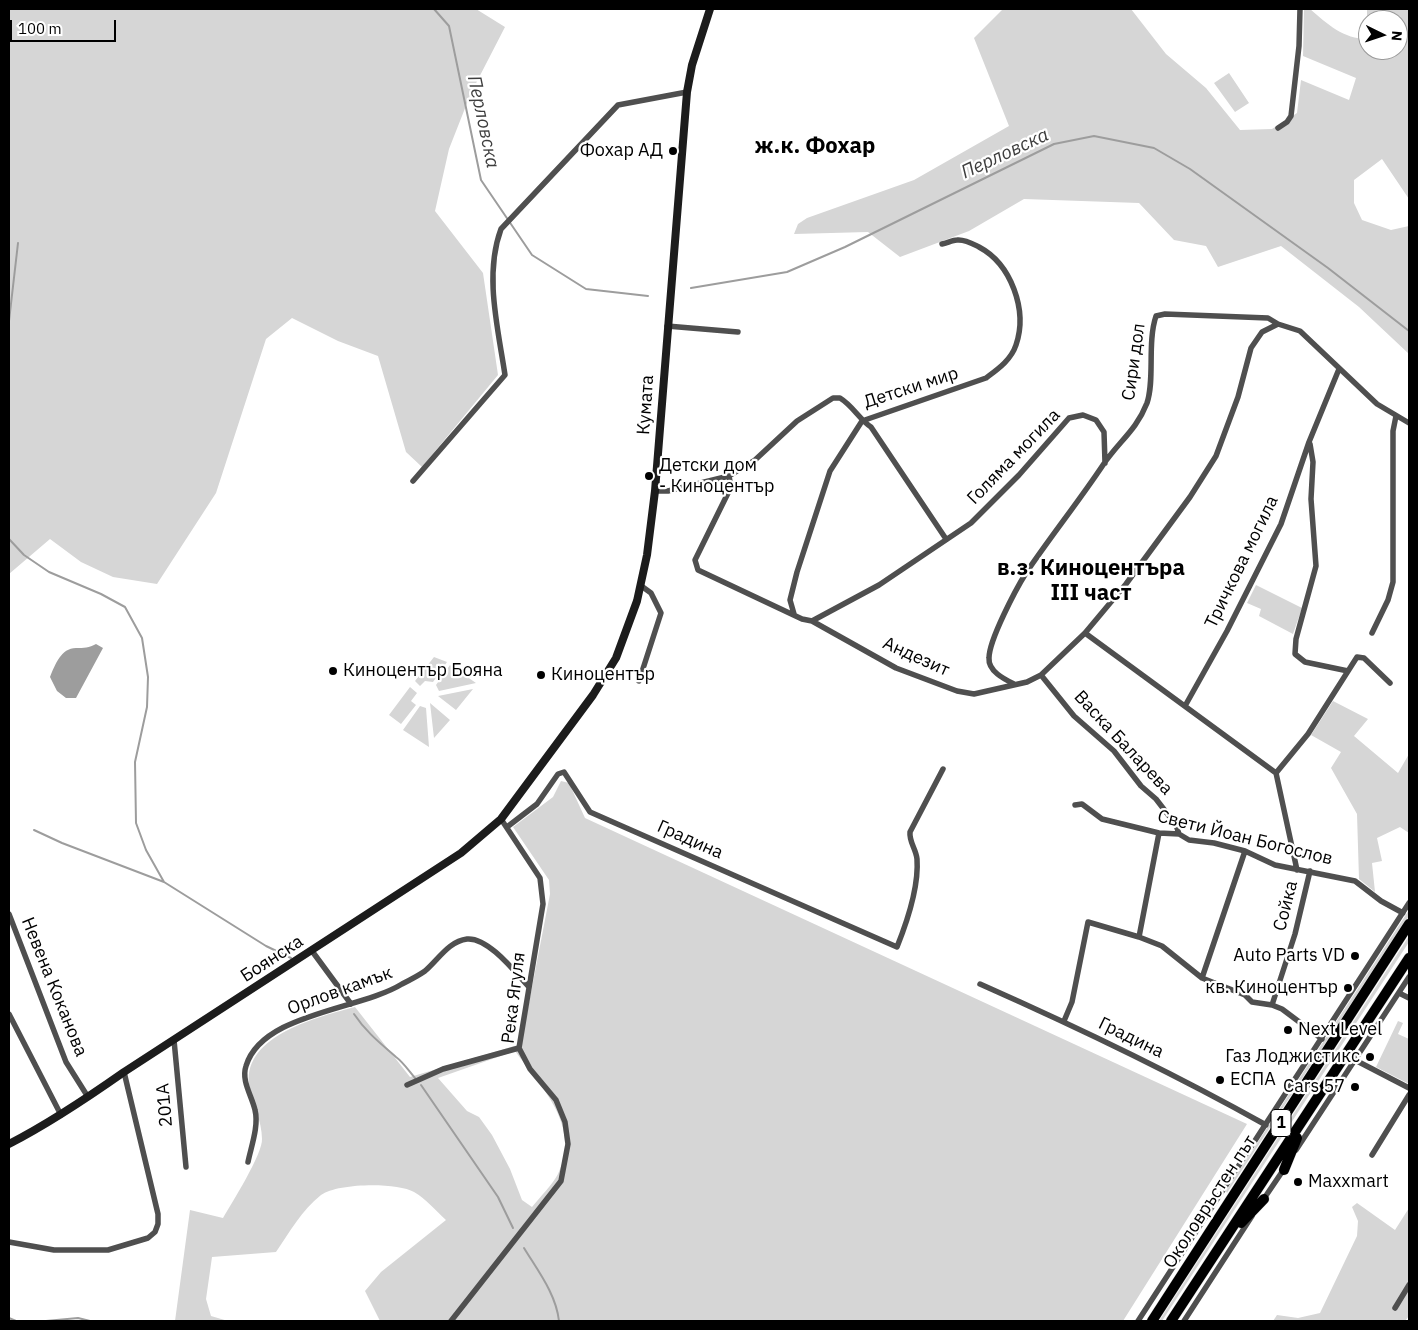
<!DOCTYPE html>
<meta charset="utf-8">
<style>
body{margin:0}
#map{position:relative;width:1418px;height:1330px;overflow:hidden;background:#fff;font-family:"IBM Plex Sans",sans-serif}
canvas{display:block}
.frame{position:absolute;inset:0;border:10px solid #000;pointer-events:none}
.north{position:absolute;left:1358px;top:10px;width:50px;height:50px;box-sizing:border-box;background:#fff;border:1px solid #999;border-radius:50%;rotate:94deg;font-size:14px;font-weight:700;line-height:20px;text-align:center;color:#000}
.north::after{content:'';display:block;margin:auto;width:18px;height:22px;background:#000;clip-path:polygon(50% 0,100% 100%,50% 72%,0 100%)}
.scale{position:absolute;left:10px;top:20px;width:106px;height:22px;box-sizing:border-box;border:2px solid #000;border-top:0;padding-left:6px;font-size:15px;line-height:18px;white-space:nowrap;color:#000;-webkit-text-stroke:4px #fff;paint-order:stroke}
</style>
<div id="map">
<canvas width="1418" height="1330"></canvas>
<div class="frame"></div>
<div class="north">N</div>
<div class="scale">100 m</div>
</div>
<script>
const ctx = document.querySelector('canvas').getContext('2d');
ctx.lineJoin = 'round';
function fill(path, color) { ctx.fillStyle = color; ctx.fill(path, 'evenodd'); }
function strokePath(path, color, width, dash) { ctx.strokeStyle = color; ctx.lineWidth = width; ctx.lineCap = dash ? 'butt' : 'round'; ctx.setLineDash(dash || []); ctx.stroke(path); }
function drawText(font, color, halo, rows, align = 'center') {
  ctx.font = font + ' "IBM Plex Sans",sans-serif'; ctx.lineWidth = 4.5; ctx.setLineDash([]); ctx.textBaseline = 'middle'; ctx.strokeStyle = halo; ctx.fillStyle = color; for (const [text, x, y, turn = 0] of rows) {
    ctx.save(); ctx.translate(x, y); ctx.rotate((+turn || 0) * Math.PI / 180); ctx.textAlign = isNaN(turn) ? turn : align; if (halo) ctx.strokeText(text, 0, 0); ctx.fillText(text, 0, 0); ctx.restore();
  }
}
const green = new Path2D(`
 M9 9H476L505 27 471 93 449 149 435 211 483 273 498 375 422 467 406 452 378 356 338 341 292 318 266 339 216 493 157 584 113 577 81 562 50 539 9 574Z
 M1003 9H1131L1166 54 1206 88 1240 130 1272 129 1297 113 1301 80 1349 100 1356 78 1303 56 1304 9H1310C1327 24 1344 39 1367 39V9H1409V199L1382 159 1354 180V203L1362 220 1391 230 1409 226V354L1359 307 1281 246 1218 267 1206 246 1174 240 1139 203 1024 199 969 231 900 257 868 232 794 234 798 224 807 218 914 180 1009 126 974 38ZM1368 20H1398V50H1368Z
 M1229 73 1249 103 1235 112 1214 83Z
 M1256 585 1302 608 1293 634 1259 616 1261 609 1247 603Z
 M434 657 447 662 433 682 425 681 420 686 415 681Z
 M450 665 476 683 439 691 436 685Z
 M410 687 417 693 411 701 416 705 401 724 389 715Z
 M473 689 456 710 438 696Z
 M1333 701 1368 719 1354 736 1398 773 1409 754V833L1400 827 1377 838 1382 861 1372 863 1375 892 1359 879 1357 814 1331 768 1341 752 1311 735Z
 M430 703 450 720 434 738Z
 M420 706 426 708 429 747 403 730Z
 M561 781 569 783 585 818 1247 1124 1123 1321H380L365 1291 381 1272 446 1220C436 1211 426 1199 414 1192 397 1182 337 1183 321 1195 302 1210 289 1233 276 1252L212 1257 206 1299 211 1316 228 1321H175L190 1210 223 1218C232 1203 263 1153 262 1139 262 1121 252 1102 249 1084 243 1035 321 1016 355 1007L410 1077 521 1044 550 894 549 880 513 827 553 797ZM515 1051C541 1086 582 1127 558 1174 552 1185 540 1197 532 1207L522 1200 510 1169 492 1135 479 1117 467 1111 438 1078Z
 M1409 910V916L1227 1193 1226 1191Z
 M1409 936V942L1377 991 1162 1321H1159Z
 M1398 1021 1403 1023 1398 1034 1409 1039V1084L1376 1067Z
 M1357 1203 1395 1230 1409 1208V1316L1405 1321H1273L1277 1315 1298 1318 1320 1313 1357 1236 1358 1221 1352 1207Z`);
const water = new Path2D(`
 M96 644 103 648 76 698H66L57 691 50 677C55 665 61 648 76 648 84 648 89 648 96 644Z`);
const stream = new Path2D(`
 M434 9 449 26 481 180 532 255 586 289 648 296
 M691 288 787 272 845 247 1054 144 1094 136 1154 148 1190 169 1328 268 1409 331
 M9 321 18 243
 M9 539 24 555 49 572 101 594 125 607 142 638 148 677 147 707 135 762 136 823 146 850 164 882
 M34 830 62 843 164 882 266 946 291 958
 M354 1014C366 1032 380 1043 396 1057 403 1062 409 1071 415 1078
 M421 1085 498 1197 513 1228
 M524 1248C538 1271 556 1294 559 1321
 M9 1318 16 1321
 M46 1321 78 1318 90 1321`);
const street = new Path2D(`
 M1278 128 1287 122 1291 116 1299 46 1300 9
 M667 326 738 332
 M862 421 986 378C998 369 1011 360 1016 345 1028 310 1011 264 979 247 973 244 965 239 957 240 953 240 947 243 942 244
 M1310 444 1313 462 1311 499 1316 566 1296 639 1295 654 1305 662 1348 671
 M729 476 731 487 695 560 698 570 802 619 812 621 879 585 971 523 1019 475 1069 418 1083 415 1096 420 1104 432 1105 463
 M413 481 505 375C498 328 484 275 501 229L618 105 687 92
 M655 491H668L729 476 755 460 797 421 833 398H840C853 406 859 419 871 427L946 539
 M794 614 790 600 797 572 830 471 862 421
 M812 621 896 668 957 691 974 694 1027 682 1041 675 1085 633 1126 584 1190 497 1216 456 1238 397 1251 348 1262 332 1278 324 1300 331 1377 404 1409 423
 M1085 633 1276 773
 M1372 633 1388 600 1393 582V431L1396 416
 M1041 675 1074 716 1114 751 1141 786 1156 799 1176 825 1179 834
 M639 681 661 613 651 593 640 585
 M1014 684C1004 679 988 671 989 658 989 640 1016 589 1026 573 1051 536 1079 501 1103 465 1119 441 1136 431 1147 403 1155 380 1147 343 1156 316L1165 314 1268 318 1278 324
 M1185 706 1227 631 1281 524 1309 442 1339 369
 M1276 773 1308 734 1357 657 1364 658 1390 683
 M1276 773 1297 870
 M1075 805 1082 804 1102 819 1159 833 1179 834 1189 840 1214 843 1245 851 1275 865 1355 881 1381 901 1403 913
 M507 827 537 804 558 774 564 772 590 812 897 947C907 922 919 886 917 859 916 849 909 842 910 832L943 769
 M9 914 66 1062 88 1097
 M1139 937 1159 833
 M312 951 351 1004
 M1202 978 1245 851
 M980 984C1077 1027 1173 1073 1266 1125
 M1399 993 1409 998
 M1272 1005 1295 934 1310 871
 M9 1014 61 1115
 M1064 1021 1072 1002 1088 922 1139 937 1162 946 1202 978 1245 995 1252 1002 1272 1005 1282 1009 1322 1039
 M174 1040 186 1167
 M1355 1060 1409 1088
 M407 1085 443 1069 519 1048
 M1296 1150 1409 977
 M1372 1155 1409 1095
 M248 1162C251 1147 259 1126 255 1110 252 1096 241 1081 246 1066 262 1013 360 1010 402 984 410 980 418 976 425 971 438 960 449 941 467 939 488 937 515 972 528 986
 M1263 1200 1284 1169
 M9 1242 54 1250H108L148 1238 155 1232 158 1224V1214L124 1072
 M1395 1308 1409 1285
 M451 1321 561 1181 568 1144 565 1122 556 1100 530 1069 519 1048 543 904 540 878 501 819
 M1138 1321 1409 903
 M1184 1321 1252 1216`);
const secondary = new Path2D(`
 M9 1144C50 1123 87 1098 124 1072L461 853 501 819 593 695 616 658 637 601 647 555 655 491 687 92 692 65 710 9`);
const highway = new Path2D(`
 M1284 1170 1297 1138
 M1241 1223 1264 1199
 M1152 1321 1409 924
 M1171 1321 1409 958`);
const markers = [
 [673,151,5,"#000"],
 [649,476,5,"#000"],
 [333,671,5,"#000"],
 [541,675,5,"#000"],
 [1355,956,5,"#000"],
 [1348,988,5,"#000"],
 [1288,1030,5,"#000"],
 [1370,1057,5,"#000"],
 [1220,1080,5,"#000"],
 [1355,1087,5,"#000"],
 [1298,1182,5,"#000"]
];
const shields = [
 [1281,1123,20]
];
const shieldNames = [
 ["1",1281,1123]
];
const poiNames = [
 ["Фохар АД",663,151,"right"],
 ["Детски дом",659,466],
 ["- Киноцентър",659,487],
 ["Киноцентър Бояна",343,671],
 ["Киноцентър",551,675],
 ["Auto Parts VD",1345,956,"right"],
 ["кв. Киноцентър",1338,988,"right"],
 ["Next Level",1298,1030],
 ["Газ Лоджистикс",1360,1057,"right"],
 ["ЕСПА",1230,1080],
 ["Cars 57",1345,1087,"right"],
 ["Maxxmart",1308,1182]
];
const streetNames = [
 ["Сири дол",1134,362,-82],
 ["Детски мир",911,388,-18],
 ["Кумата",646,405,-86],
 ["Голяма могила",1014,457,-46],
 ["Тричкова могила",1242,562,-64],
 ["Андезит",916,657,24],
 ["Васка Баларева",1123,743,47],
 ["Свети Йоан Богослов",1245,838,14],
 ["Градина",690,840,24],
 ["Сойка",1286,906,-76],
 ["Боянска",272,959,-33],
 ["Невена Коканова",54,987,68],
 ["Орлов камък",340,991,-20],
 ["Река Ягуля",514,998,-83],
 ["Градина",1131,1038,26],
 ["201А",165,1105,-95],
 ["Околовръстен път",1210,1202,-57]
];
const waterNames = [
 ["Перловска",483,122,78],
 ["Перловска",1005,154,-25]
];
const districtNames = [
 ["ж.к. Фохар",815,147],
 ["в.з. Киноцентъра",1091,569],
 ["ІІІ част",1091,594]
];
fill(green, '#d6d6d6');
fill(water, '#9d9d9d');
strokePath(stream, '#9d9d9d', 2);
strokePath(highway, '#dbdbdb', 11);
strokePath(street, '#4f4f4f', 5.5);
strokePath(secondary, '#1c1c1c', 8);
strokePath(highway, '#000', 10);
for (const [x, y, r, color] of markers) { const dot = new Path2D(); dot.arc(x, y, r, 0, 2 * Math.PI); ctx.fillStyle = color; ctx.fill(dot); strokePath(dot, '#fff', 2); }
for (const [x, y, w] of shields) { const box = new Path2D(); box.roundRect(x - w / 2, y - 13.5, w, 27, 4); ctx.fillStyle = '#fff'; ctx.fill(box); strokePath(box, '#000', 1); }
drawText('bold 16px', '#000', null, shieldNames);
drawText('18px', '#000', '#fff', poiNames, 'left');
drawText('18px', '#000', '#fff', streetNames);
drawText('italic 19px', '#3e3e3e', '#fff', waterNames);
drawText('bold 22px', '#000', '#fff', districtNames);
</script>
